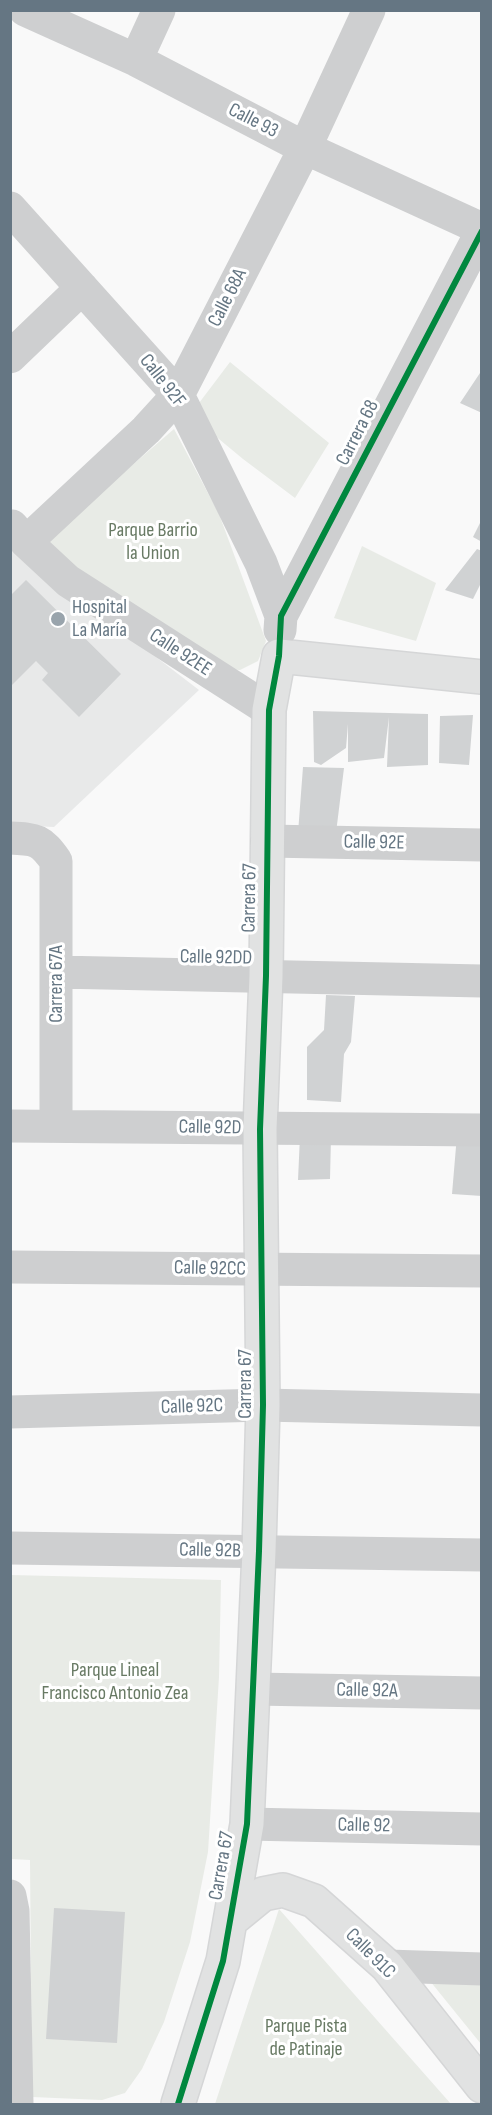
<!DOCTYPE html>
<meta charset="utf-8">
<style>
body{margin:0}
#map{position:relative;width:492px;height:2115px;overflow:hidden;background:#f9f9f9;font-family:"Sofia Sans Condensed",sans-serif}
canvas{display:block}
.frame{position:absolute;inset:0;border:12px solid #657683;pointer-events:none}
</style>
<div id="map">
<canvas width="492" height="2115"></canvas>
<div class="frame"></div>
</div>
<script>
const ctx = document.querySelector('canvas').getContext('2d');
ctx.lineJoin = 'round';
function fill(path, color) { ctx.fillStyle = color; ctx.fill(path, 'evenodd'); }
function strokePath(path, color, width, dash) { ctx.strokeStyle = color; ctx.lineWidth = width; ctx.lineCap = dash ? 'butt' : 'round'; ctx.setLineDash(dash || []); ctx.stroke(path); }
function drawText(font, color, halo, rows, align = 'center') {
  ctx.font = font + ' "Sofia Sans Condensed",sans-serif'; ctx.lineWidth = 6; ctx.setLineDash([]); ctx.textBaseline = 'middle'; ctx.strokeStyle = halo; ctx.fillStyle = color; for (const [text, x, y, turn = 0] of rows) {
    ctx.save(); ctx.translate(x, y); ctx.rotate((+turn || 0) * Math.PI / 180); ctx.textAlign = isNaN(turn) ? turn : align; if (halo) ctx.strokeText(text, 0, 0); ctx.fillText(text, 0, 0); ctx.restore();
  }
}
const built = new Path2D(`
 M10 545 199 690 54 827 11 825Z`);
const green = new Path2D(`
 M230 362 329 443 295 498 243 459 190 415Z
 M174 429 219 514 266 641 258 661 240 670 219 669 41 544Z
 M362 546 436 583 416 641 334 618Z
 M11 1575 221 1580 219 1677 208 1852 190 1942 164 2022 142 2069 125 2093 102 2100 32 2097 30 1860 11 1859Z
 M279 1909 451 2104H215Z
 M430 1981 481 1983V2044Z`);
const building = new Path2D(`
 M480 373H482V413L460 403Z
 M482 519V542L473 537Z
 M477 549 482 551V581L473 599 445 590Z
 M26 580 121 674 79 717 42 680 48 673 36 661 10 687V596Z
 M313 711 428 714V765L387 767 389 717 384 758 348 762V724L346 748 321 765 314 762Z
 M473 715 469 765 439 763 440 716Z
 M303 767 344 768 336 833H298Z
 M326 995 355 996 351 1042 344 1054 341 1102 307 1100V1047L324 1030Z
 M457 1135 482 1137V1196L452 1194Z
 M300 1136 331 1137 330 1179 298 1180Z
 M54 1908 125 1912 117 2043 46 2039Z`);
const street = new Path2D(`
 M25 10 136 60 305 148 482 229
 M136 60 159 10
 M10 208 178 395 261 563 281 616
 M10 357 82 288
 M12 526 26 542 68 581 269 710
 M26 542 146 430 178 395 305 148 369 10
 M280 630 281 616 482 231
 M10 838C37 839 41 840 56 861V1126
 M267 841 482 845
 M57 972 482 981
 M10 1126 482 1130
 M10 1267 482 1271
 M10 1412 263 1405 482 1410
 M10 1548 482 1555
 M253 1689 482 1693
 M247 1824 482 1829
 M10 1896 13 1911 17 2104
 M387 1966 482 1969`);
const secondary = new Path2D(`
 M230 1921 263 1894 283 1890 314 1901 387 1966 482 2086
 M178 2104 223 1961 247 1824 259 1551 263 1405 260 1129 266 976 269 710 279 656 482 677`);
const cycleway = new Path2D(`
 M178 2104 223 1961 247 1824 259 1551 263 1405 260 1129 266 976 269 710 279 656 281 616 482 231`);
const markers = [
 [58,619,8,"#99a4ac"]
];
const streetNames = [
 ["Calle 93",253,121,27],
 ["Calle 68A",228,298,-63],
 ["Calle 92F",162,381,52],
 ["Carrera 68",358,433,-63],
 ["Calle 92EE",180,653,33],
 ["Calle 92E",374,843,1],
 ["Carrera 67",250,898,-89],
 ["Calle 92DD",216,958,1],
 ["Carrera 67A",57,984,-90],
 ["Calle 92D",210,1128,1],
 ["Calle 92CC",210,1269,1],
 ["Carrera 67",246,1384,-90],
 ["Calle 92C",192,1407,-2],
 ["Calle 92B",210,1551,1],
 ["Calle 92A",367,1691,1],
 ["Calle 92",364,1826,1],
 ["Carrera 67",222,1866,-80],
 ["Calle 91C",370,1954,45]
];
const parkNames = [
 ["Parque Barrio",153,531],
 ["la Union",153,554],
 ["Parque Lineal",115,1671],
 ["Francisco Antonio Zea",115,1694],
 ["Parque Pista",306,2027],
 ["de Patinaje",306,2050]
];
const poiNames = [
 ["Hospital",72,608],
 ["La María",72,631]
];
fill(built, '#e8e9e9');
fill(green, '#e8ebe6');
fill(building, '#d0d2d3');
strokePath(secondary, '#d5d6d7', 36);
strokePath(street, '#cecfd0', 33);
strokePath(secondary, '#e1e2e2', 33);
strokePath(cycleway, '#00873e', 6);
for (const [x, y, r, color] of markers) { const dot = new Path2D(); dot.arc(x, y, r, 0, 2 * Math.PI); ctx.fillStyle = color; ctx.fill(dot); strokePath(dot, '#fff', 2); }
drawText('20px', '#657683', '#fff', streetNames);
drawText('20px', '#687a64', '#fff', parkNames);
drawText('20px', '#657683', '#fff', poiNames, 'left');
</script>
